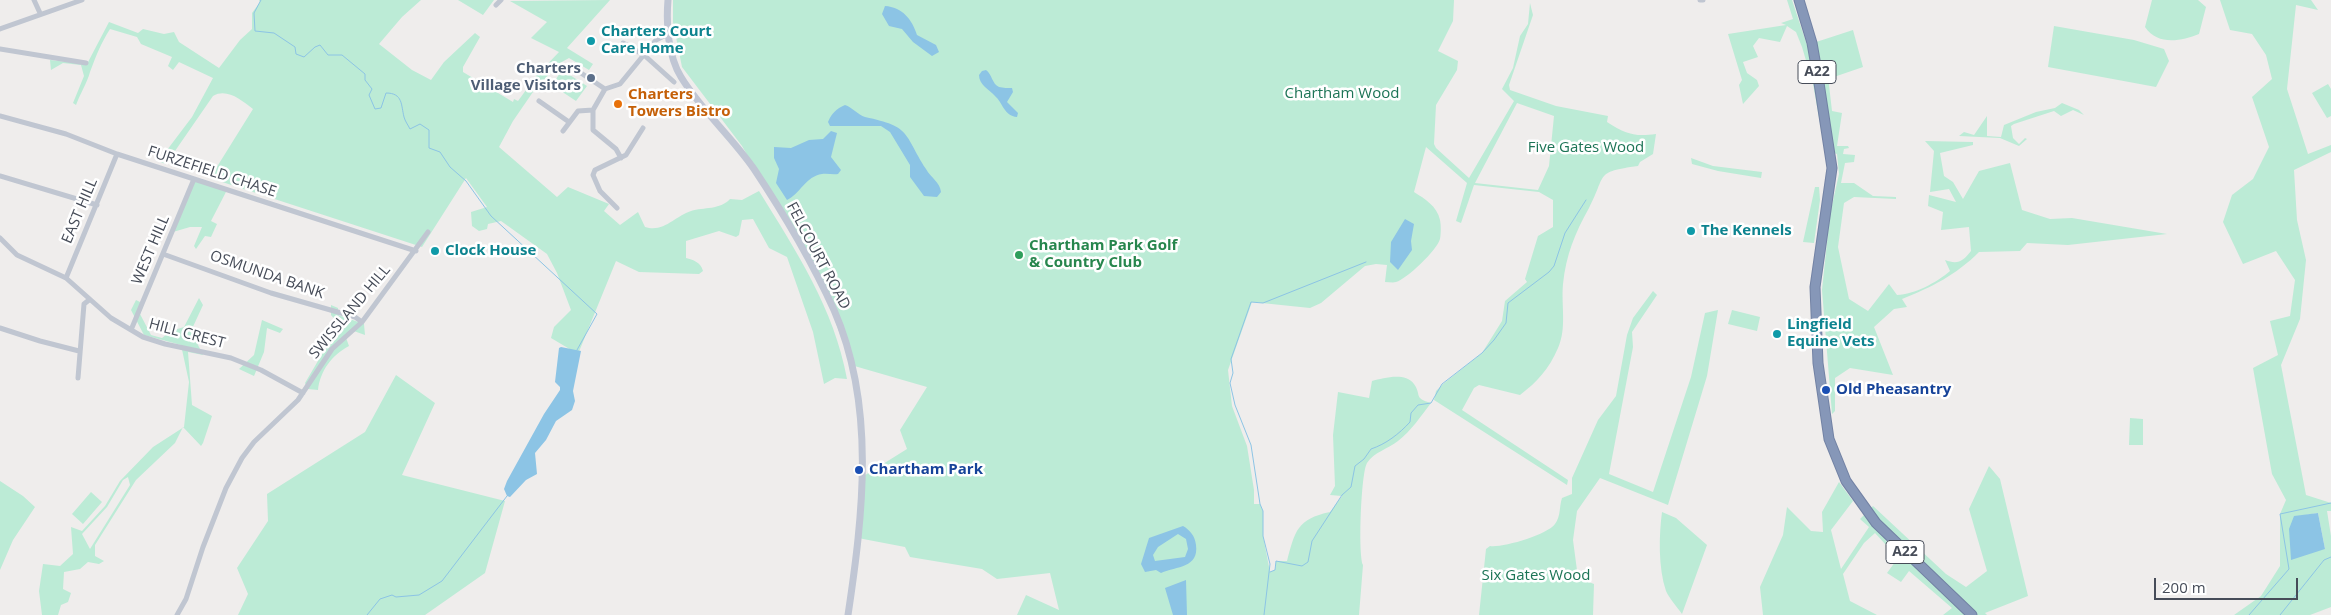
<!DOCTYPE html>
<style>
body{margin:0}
#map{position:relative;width:2331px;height:615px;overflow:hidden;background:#efedec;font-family:"Open Sans",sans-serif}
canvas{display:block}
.scale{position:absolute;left:2154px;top:578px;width:144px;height:22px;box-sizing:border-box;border:2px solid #464c58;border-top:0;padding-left:6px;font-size:15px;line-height:18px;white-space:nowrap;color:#464c58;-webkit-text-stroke:4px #fff;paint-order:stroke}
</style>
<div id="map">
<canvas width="2331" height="615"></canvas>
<div class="scale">200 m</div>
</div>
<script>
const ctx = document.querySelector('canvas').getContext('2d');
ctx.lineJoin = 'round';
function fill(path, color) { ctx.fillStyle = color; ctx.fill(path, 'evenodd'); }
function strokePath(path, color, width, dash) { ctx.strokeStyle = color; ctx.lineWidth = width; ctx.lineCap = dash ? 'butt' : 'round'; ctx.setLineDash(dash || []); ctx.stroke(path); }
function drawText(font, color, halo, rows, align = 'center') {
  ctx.font = font + ' "Open Sans",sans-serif'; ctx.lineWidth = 5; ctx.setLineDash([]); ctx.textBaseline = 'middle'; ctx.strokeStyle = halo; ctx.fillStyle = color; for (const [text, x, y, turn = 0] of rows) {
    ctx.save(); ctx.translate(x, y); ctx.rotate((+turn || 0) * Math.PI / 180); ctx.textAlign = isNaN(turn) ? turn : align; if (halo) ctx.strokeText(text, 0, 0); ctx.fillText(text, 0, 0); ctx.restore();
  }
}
const green = new Path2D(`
 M259 0H421L402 17 379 44 412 70 431 80 444 62 475 33 480 37 463 67V72L513 102 514 99 518 101 537 75 559 52 531 38 547 22 510 1 610 0 567 48 593 64 589 70 569 58 560 63 535 89 513 121 499 147 557 197 568 187 609 204 604 211 620 225 638 212 645 227C664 233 675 216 691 211 704 207 720 210 730 199L742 200 759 191C796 251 834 308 847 379L835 378 824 384 813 332 787 257 769 248 753 219 742 220 739 235 736 237 719 231 686 241V258C693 260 701 262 703 271L699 274 639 272 616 261 578 354 551 338 554 327 571 310 557 273 547 254 501 221 488 224 487 229 479 231 472 226 471 212 487 207 466 178 422 247 210 178 253 109C241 100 227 88 213 96L166 164 160 162 164 154 192 117 213 78 179 62 173 70 168 66 172 57 141 44 137 37 110 29C101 43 96 56 90 72 87 83 80 94 76 105L73 103 84 76 81 65 63 63 51 70 50 60 87 64 109 22 138 33 143 29 164 34 174 32 179 42 219 68 240 40 252 29V13L260 2Z
 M458 0H494L483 15Z
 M673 0H1454L1453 21 1438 51 1458 61 1457 70 1436 105 1434 144 1436 148 1469 178 1514 101 1502 89 1513 68 1520 36 1528 24 1530 3 1533 15 1509 85 1510 90 1556 106 1608 116 1607 122C1626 134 1634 137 1656 134L1653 154 1640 162 1638 166C1594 172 1607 174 1589 208 1575 233 1566 255 1563 284 1561 305 1567 328 1558 348 1549 369 1537 382 1520 395L1479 385 1474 388 1462 410 1568 480 1567 485 1434 400 1436 391 1443 384 1482 353 1502 321 1505 301 1527 282 1525 279 1538 236 1553 227V200L1539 192 1474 185 1461 223 1456 221 1467 183 1426 147 1414 192C1425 199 1437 206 1440 220 1441 225 1441 233 1440 239 1437 250 1407 279 1396 282 1393 283 1389 282 1385 282L1387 265 1376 264 1365 266 1321 303 1310 308 1252 302 1228 370 1232 406 1247 446 1254 490V504H1260L1263 511V536L1270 572 1275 570 1276 561H1287C1295 531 1297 519 1330 512L1342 496 1330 495 1335 486 1333 435 1338 392 1369 398 1372 381C1384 378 1405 372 1414 384 1422 395 1413 398 1431 403 1421 416 1411 431 1398 441 1388 449 1374 452 1367 463 1361 473 1358 554 1363 565L1359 615H1017L1026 595 1059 610 1050 573 997 579 982 569 910 557 905 547 858 538 862 477 907 449 900 430 927 387 851 365 823 287 742 146 682 67 673 22ZM1517 103 1554 116 1549 166 1538 190 1475 183Z
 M1787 0H1792L1807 45 1853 30 1863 67 1831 78 1829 85 1832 111 1842 113 1837 146H1848L1849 148 1844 149 1843 154 1855 155 1854 162 1845 163 1841 183H1854L1873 196 1896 197V199L1854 197 1844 203 1838 247 1849 299 1868 311 1889 284 1897 295C1915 294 1936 283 1950 271L1945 260C1958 265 1963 261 1971 251L1969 227 1941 230 1943 212 1928 206 1929 195 1956 202 1949 189 1930 192 1934 151 1925 141 1973 142V145L1940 153 1944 176 1953 182 1963 199 1979 171 2010 163 2022 210 2050 219 2072 218 2167 234 2068 245 2027 243 2020 251 1979 252C1956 275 1932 287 1902 299L1907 307 1894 309 1874 327 1893 375 1850 368 1835 378V411L1832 414 1822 290 1830 214 1839 174 1837 154 1834 153 1830 130 1821 129 1813 84 1802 47 1796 32 1787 26 1780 42 1759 38 1753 46 1758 57 1743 62 1747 73 1757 80 1759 86 1743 104 1739 85 1742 80 1728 34 1786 25 1781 23 1793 19Z
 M2152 0H2198L2206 7 2199 34C2181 41 2158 46 2145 27Z
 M2220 0H2311L2318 10 2296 5 2287 89 2308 154 2331 145V152L2294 170 2297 220 2306 260 2300 319 2281 365 2306 495 2331 503V511H2327L2331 536V607L2310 615H2234L2261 596 2280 566V514L2286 500 2272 474 2253 368 2278 355 2270 321 2290 316 2295 280 2276 251 2243 264 2223 222 2232 195 2253 179 2269 147 2252 97 2272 79 2266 55 2252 34 2230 30ZM2318 513 2325 549 2294 517Z
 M2054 26 2134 40 2164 49 2169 61 2156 87 2048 67Z
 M562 70 587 86 576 101 552 85Z
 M2328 84 2331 89V116L2327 118 2312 93Z
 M2062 103 2079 110 2084 115 2073 110 2061 116 2054 111 2014 124 2011 126 2013 138 2019 144 2025 138 2027 139 2019 146 2000 138 1959 136 1964 132 1974 135 1987 116V136L2001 137 2004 125 2036 112 2055 108Z
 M1691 158 1713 166 1762 172 1761 178 1718 171 1692 164Z
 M194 179 227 190 211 221 217 224 211 237 205 236 196 249 194 246 202 227H190L173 232Z
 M1815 187H1819L1820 200 1814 243 1803 242Z
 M1653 291 1657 295 1632 332 1633 347 1609 474 1653 492 1691 377 1705 313 1718 310 1707 376 1668 505 1600 478 1577 511 1573 540 1578 578 1594 584 1593 615H1479L1486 549 1490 546C1502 548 1547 535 1555 524 1561 516 1559 507 1562 498L1572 494V478L1598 420 1616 396 1627 335 1633 318Z
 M199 298 203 305 191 331 203 355 188 352 192 405 212 416 203 443 201 446 183 427 175 443 136 480 95 545V556L104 561 99 564 88 562 80 569 64 572 63 589 71 593 68 602 61 605 58 615H42L39 591 43 564 60 566 73 554 71 527 82 531 105 506 120 481 153 447 184 427 189 382 181 345 144 335 131 310 136 300 144 304 140 314 151 335 162 338 171 331 184 327ZM128 477 130 485 90 549 82 534 107 507 123 480Z
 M331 305 338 308V315L364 324 365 335 351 330 345 335 349 346C332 355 320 371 318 390L308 389 305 383 325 349 342 328 331 315Z
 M1732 310 1760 317 1757 331 1728 324Z
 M262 320 283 329 280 333 267 328 264 352 254 376 239 369 254 355Z
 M396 375 435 403 402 475 505 501 485 573 425 615H238L248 594 237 568 268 521 267 494 365 432Z
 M2130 418 2143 419V445H2129Z
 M1989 466 2000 479 2028 596 1985 613 1987 615H1943L1952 608 1909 571 1901 582 1887 573 1898 558 1875 533 1864 543 1843 574 1850 601 1877 615H1763L1760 587 1783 535 1787 507 1811 531 1823 532 1822 512 1839 482 1853 501 1831 530 1841 569 1869 527 1860 519 1873 506 1946 574 1966 587 1987 571 1969 509Z
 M0 481 23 496 35 507 13 540 0 570Z
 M91 492 102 502 83 524 72 514Z
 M1662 512 1676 518 1707 545 1682 614C1677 607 1669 598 1666 591 1658 567 1659 535 1662 512Z`);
const water = new Path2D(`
 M885 6C902 7 912 19 917 35L936 45 939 52 932 56 913 42 902 29 889 26 882 14Z
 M982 71 986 70C992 74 992 84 999 87 1003 88 1008 88 1012 88L1013 92 1007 102 1018 113 1017 117C1004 116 1003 103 995 96 989 89 979 85 979 75Z
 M845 105C852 107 858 115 865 117 912 127 903 133 926 169 931 178 940 182 941 192L937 197 924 196 910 177V165L890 132 881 126H830L828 122C832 113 836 109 845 105Z
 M831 131 837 133 831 157 841 170 838 174C833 175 827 173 822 174 806 176 800 194 787 200L776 183 779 169 774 158V147L791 148 809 140 823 139Z
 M1405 219 1414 224 1411 241 1412 250 1398 270 1390 262 1391 242Z
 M561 347 581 351 573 391 575 401 572 410 556 421 546 440 535 453 537 474 526 480 510 497 507 496 504 489 507 481 544 414 560 390V387L555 382 559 348Z
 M2318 513 2325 549 2291 560 2289 529 2294 516Z
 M1183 526C1190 530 1195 536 1196 545 1199 568 1177 566 1161 573L1156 570 1145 572 1141 564 1149 538ZM1178 534 1186 539 1188 549 1185 557 1155 561 1153 555 1158 547Z
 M1186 580 1187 615H1173L1165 588Z`);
const stream = new Path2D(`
 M261 0 254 13 255 31 274 33 295 47 296 54 304 57 315 47 320 45 328 55H342L365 74V80L372 89 369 95 375 109 381 108 386 93C403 93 401 105 404 117 405 121 408 125 410 129L420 124 429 130V148L440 152 450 167 466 181 491 216 597 314 577 350
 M1270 572 1275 570 1276 561 1302 566 1308 562 1312 541 1342 495 1351 487 1355 466 1364 459 1371 449C1386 444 1399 434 1410 422L1411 413 1418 405 1431 403 1442 384 1482 353 1494 340 1506 323 1508 303 1549 272 1554 266 1565 233 1586 200
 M367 615 380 599 392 595 396 597 419 595 442 581 507 496
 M1264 615 1270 564 1263 536V511L1260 504 1251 445 1235 405 1230 383 1233 373 1231 359 1251 302 1263 303 1366 262
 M2249 615 2289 569 2280 514 2331 503
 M2280 615 2324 560 2331 557`);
const street = new Path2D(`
 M34 0 40 13
 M1700 0H1703
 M496 5 501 0
 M0 29 82 0
 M623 43 644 55 674 82
 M0 49 86 63
 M581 73 605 89
 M539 101 569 122
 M0 116 66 134 117 154 416 251
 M563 131 578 111 593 110
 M621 158 616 149 593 130V110L605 89 620 84 656 40 668 34
 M0 176 97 205
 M617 208 600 191 593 175 595 170 626 155 643 128
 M0 238 17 255 66 278 111 318 143 337 165 344 231 358 261 370 303 393
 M163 254 271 293 355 317 362 322
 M66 278 117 154
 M0 328 40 341 79 351
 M131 330 194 179
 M78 378 84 304 89 300
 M177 615 186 599 203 547 226 488 242 458 254 442 298 400 332 349 362 322 428 232`);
const secondary = new Path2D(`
 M668 0C666 24 668 56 681 77 701 110 732 137 754 169 782 211 813 264 834 310 876 406 863 515 848 615`);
const highway = new Path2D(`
 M1799 0 1812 43 1819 83 1832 168 1815 287 1818 363 1829 439 1846 481 1876 523 1972 615`);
const markers = [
 [591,41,5,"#0f9aa8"],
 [591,78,5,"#5c6f8a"],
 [618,104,5,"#e8710a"],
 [1691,231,5,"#0f9aa8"],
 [435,251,5,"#0f9aa8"],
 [1019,255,5,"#2e9e5b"],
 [1777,334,5,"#0f9aa8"],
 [1826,390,5,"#1a4fb4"],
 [859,470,5,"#1a4fb4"]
];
const shields = [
 [1817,72,38],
 [1905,552,38]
];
const shieldNames = [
 ["A22",1817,72],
 ["A22",1905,552]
];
const cultureNames = [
 ["Charters Court",601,32],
 ["Care Home",601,49],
 ["The Kennels",1701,231],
 ["Clock House",445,251],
 ["Lingfield",1787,325],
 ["Equine Vets",1787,342]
];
const serviceNames = [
 ["Charters",581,69],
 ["Village Visitors",581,86]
];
const parkNames = [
 ["Chartham Wood",1342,94],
 ["Five Gates Wood",1586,148],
 ["Six Gates Wood",1536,576]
];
const foodNames = [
 ["Charters",628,95],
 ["Towers Bistro",628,112]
];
const streetNames = [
 ["FURZEFIELD CHASE",212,172,18],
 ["EAST HILL",80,211,-67],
 ["WEST HILL",151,250,-67],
 ["FELCOURT ROAD",818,256,62],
 ["OSMUNDA BANK",267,275,19],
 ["SWISSLAND HILL",350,312,-50],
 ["HILL CREST",187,334,15]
];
const leisureNames = [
 ["Chartham Park Golf",1029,246],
 ["& Country Club",1029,263]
];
const transitNames = [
 ["Old Pheasantry",1836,390],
 ["Chartham Park",869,470]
];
fill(green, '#bcebd6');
fill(water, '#8cc4e5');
strokePath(stream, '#8cc4e5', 1);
strokePath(highway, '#7282a4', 11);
strokePath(street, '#c0c6d1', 5);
strokePath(secondary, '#c0c6d4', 7);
strokePath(highway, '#8697b8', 9);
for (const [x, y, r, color] of markers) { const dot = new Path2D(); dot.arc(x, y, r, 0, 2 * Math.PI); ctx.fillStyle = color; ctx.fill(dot); strokePath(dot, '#fff', 2); }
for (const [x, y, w] of shields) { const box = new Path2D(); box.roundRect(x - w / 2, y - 11.5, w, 23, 4); ctx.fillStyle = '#fff'; ctx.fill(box); strokePath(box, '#464c58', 1); }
drawText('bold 14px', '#464c58', null, shieldNames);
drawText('bold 15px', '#0d838f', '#fff', cultureNames, 'left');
drawText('bold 15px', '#4e5e75', '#fff', serviceNames, 'right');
drawText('15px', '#1c7456', '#fff', parkNames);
drawText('bold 15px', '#c56008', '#fff', foodNames, 'left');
drawText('15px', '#464c58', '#fff', streetNames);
drawText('bold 15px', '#27864d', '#fff', leisureNames, 'left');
drawText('bold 15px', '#164399', '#fff', transitNames, 'left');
</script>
